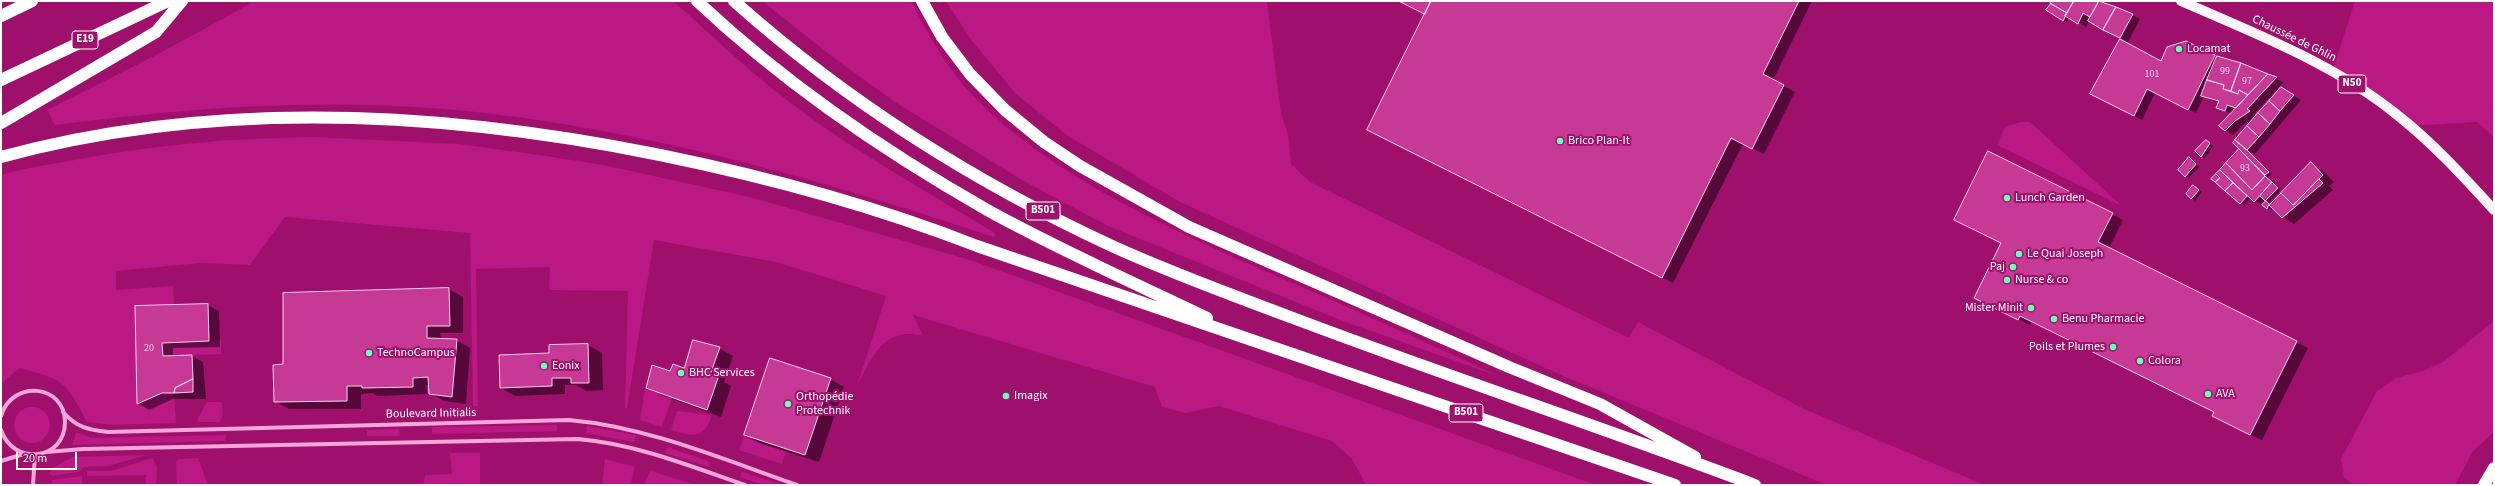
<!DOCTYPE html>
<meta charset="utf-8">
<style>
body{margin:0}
#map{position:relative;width:2495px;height:486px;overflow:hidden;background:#9f106c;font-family:"Source Sans 3",sans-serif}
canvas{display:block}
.frame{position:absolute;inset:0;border:2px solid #fff;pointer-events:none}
.scale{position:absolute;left:16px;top:452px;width:61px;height:18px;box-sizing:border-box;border:2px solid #fff;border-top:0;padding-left:5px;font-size:12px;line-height:14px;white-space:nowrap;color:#fff;-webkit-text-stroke:3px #9f106c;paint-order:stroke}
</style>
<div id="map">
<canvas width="2495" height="486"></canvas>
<div class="frame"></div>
<div class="scale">20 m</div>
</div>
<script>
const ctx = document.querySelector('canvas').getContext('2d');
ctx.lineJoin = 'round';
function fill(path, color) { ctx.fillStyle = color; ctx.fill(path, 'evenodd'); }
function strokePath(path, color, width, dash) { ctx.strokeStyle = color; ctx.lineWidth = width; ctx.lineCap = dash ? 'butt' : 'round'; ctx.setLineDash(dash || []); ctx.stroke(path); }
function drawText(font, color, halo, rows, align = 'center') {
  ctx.font = font + ' "Source Sans 3",sans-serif'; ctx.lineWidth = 4; ctx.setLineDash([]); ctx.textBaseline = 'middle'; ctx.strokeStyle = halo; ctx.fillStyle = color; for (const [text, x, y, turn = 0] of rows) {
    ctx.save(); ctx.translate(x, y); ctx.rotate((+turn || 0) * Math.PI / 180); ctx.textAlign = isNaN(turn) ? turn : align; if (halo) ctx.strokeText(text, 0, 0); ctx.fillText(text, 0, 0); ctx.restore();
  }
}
const green = new Path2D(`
 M255 1H673C705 29 736 59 769 86 838 142 919 187 995 233L994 237C822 180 648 130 467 111 329 97 192 107 55 125L47 110 162 52Z
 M762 1H911C929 36 948 70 976 99 1057 181 1185 236 1290 282 1360 312 1429 344 1498 376L1343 321 1108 226 1022 180 895 102 834 58Z
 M946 1H1267L1281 114 1288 134 1291 164 1310 182 1629 338 1638 322 1804 409 1985 485H1827L1561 375 1180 202 1068 136 1016 94 972 41Z
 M2355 1H2494V137L2477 122 2410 126 2332 72Z
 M2020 122H2030L2122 206 1997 145 2005 127Z
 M314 137 458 144 540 155 603 165 750 197 970 260 1596 485H1366L1352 459 1332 441 1219 406 1185 413 1162 407 1155 387 913 315 923 336C884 326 872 357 857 386L886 296 776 262 654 240 627 408H625L628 291 549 290 550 267 476 269 478 406H473L470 233 285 217 250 265 201 263 116 271V290L173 286 174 304 135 306 137 404 162 393H174L176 423 113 425 87 422C66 381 63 379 19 368L1 384V175C23 168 47 165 69 161 150 145 231 138 314 137Z
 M2494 321V432L2473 451 2455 485H2353L2344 477 2341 459 2377 391 2396 378 2423 371 2443 362Z
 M221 340V354L163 356 162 343Z
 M645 388 672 398 662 427 640 420Z
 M207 402H222L223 414 220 422H198V418Z
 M14 425a18 18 0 1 1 36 0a18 18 0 1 1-36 0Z
 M677 411 712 415C703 441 693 436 671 430Z
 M557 425V431L432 434V427Z
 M587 426 636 435 634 442 586 433Z
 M399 429 400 436H367V430Z
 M76 432 92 438 226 435V441L72 445Z
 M744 437 786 452 782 464 739 450Z
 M667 447 711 462 709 467 665 453Z
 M450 453H480V485H423L425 475 452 474Z
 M146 455 109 466 84 467 79 472 51 476V474H48L56 466 73 457Z
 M152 458 157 467 156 485H146V475L87 476V471H111Z
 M198 458 208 485H177L176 462 179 459Z
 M605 459 635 467 630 485H602Z
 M650 471 655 472 695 485H644Z
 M742 472 783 485H763L740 477Z
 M82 476V485H41L52 483V480Z`);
const shadow = new Path2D(`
 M1399 1H1812L1773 80 1795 92 1764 154 1743 144 1673 283 1379 136 1426 14Z
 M2053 1H2103L2140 19 2128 42 2089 21 2086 27 2069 17 2067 22 2048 10Z
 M2214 56 2284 82 2254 114 2257 116 2289 93 2301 100 2255 154 2245 149 2272 174 2268 177 2279 187 2280 191 2268 203 2270 205 2311 164 2322 170 2334 182 2329 186 2333 190 2294 224 2283 217 2273 207 2271 210 2251 198 2244 205 2240 203 2220 171 2223 173 2239 150 2243 153 2256 117 2243 125 2233 135 2221 126 2232 114 2217 107 2219 103 2204 97 2196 113 2155 93 2142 120 2099 98 2161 62Z
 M2206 141 2213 146 2205 158 2201 156Z
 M2190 159 2199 167 2189 178 2185 176Z
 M2194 186 2202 192 2195 201 2187 194Z
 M2112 214 2123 220 2109 248 2308 348 2262 440 2224 422 2215 412 2032 321 2030 325 1986 303Z
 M449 289 463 297V333H440L441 339 456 340 470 348 466 404 444 401 430 393 429 385H426L427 394 377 396 373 393 361 394V409H289L275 401 284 365Z
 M208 305 219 311 220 347 173 348V356H192L203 362 206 399H173L149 410 138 403 136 307Z
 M588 345 602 353 603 390 586 391 576 385H565V394L515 396 501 388Z
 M719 348 733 356 724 382 731 386 721 417 661 395 647 387 671 372 684 369Z
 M830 379 844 387 819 462 759 443 746 435Z`);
const building = new Path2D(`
 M1399 1H1431L1425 14Z
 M1431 1H1799L1763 74 1784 85 1752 149 1731 138 1662 278 1367 130Z
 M2052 1H2074L2067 13 2050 3Z
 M2074 1H2099L2090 17 2083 13 2078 24 2065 16Z
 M2099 1 2116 7 2103 30 2088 21Z
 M2051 4 2067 13 2063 21 2046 10Z
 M2116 7 2133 14 2120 38 2103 30Z
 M2120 39 2161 61 2167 47 2186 41 2215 55 2188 110 2147 89 2134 116 2090 94Z
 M2217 56 2241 63 2231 91 2223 89 2224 85 2207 80Z
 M2241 63 2268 74 2248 95 2239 90 2238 94 2231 91Z
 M2268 74 2277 77 2247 109 2250 111 2235 121 2225 131 2219 126Z
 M2207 80 2224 85 2223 89 2238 94 2239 90 2248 95 2236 108 2227 105 2225 111 2216 108 2219 101 2201 96Z
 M2281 87 2294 95 2280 111 2269 101Z
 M2269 101 2280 111 2270 124 2258 113Z
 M2258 113 2270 124 2259 137 2247 126Z
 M2247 126 2259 137 2247 150 2235 140Z
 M2206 140 2210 143 2201 157 2195 151Z
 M2235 140 2247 150 2269 172 2265 175 2233 143Z
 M2239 149 2265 176 2252 190 2226 163Z
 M1988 151 2113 213 2098 242 2297 341 2250 435 2212 416 2214 412 2020 316 2018 320 1974 298 2001 243 1954 220Z
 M2189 157 2196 164 2185 177 2178 170Z
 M2311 162 2323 175 2293 205 2281 193Z
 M2226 163 2252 190 2265 176 2272 182 2254 202 2220 170Z
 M2220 170 2233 183 2225 191 2215 182 2220 178 2216 174Z
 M2216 174 2220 178 2215 182 2211 179Z
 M2319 179 2323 183 2282 218 2269 205 2281 193 2293 205Z
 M2272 182 2278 188 2265 201 2260 196Z
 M2233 183 2247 196 2240 204 2225 191Z
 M2193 185 2199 190 2191 199 2186 194Z
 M2266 201 2269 204 2267 209 2262 205Z
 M449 288 450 326H427V338L457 339 452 397 429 394 428 377 413 378V387L362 388V386H347V401L274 402 273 365 283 364V293Z
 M208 304 209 341 162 343 163 356 192 355 193 379 175 388 174 393H162L137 404 135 306Z
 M693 340 720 347 710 375 718 378 707 410 646 388 652 365 670 371 673 364 684 368Z
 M588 344 589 383H571V378H552V386L500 388 499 355 549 353V345Z
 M770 358 831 378 805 455 744 435Z
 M193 379V392L174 393 175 388Z`);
const street = new Path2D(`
 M63 412C76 427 88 430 108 432L569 420C648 427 722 459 797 485
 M1 416C12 379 65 384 65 422 65 461 13 466 1 430
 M46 452 83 449 578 439C636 444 690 466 745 485
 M1 461 24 454
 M33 485 35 455`);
const primary = new Path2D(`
 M2181 1C2254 33 2333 63 2396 114 2432 142 2463 176 2494 210`);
const highway = new Path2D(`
 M697 1C784 83 885 152 989 211 1060 250 1134 283 1207 318
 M734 1C846 101 976 183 1112 246 1171 273 1232 295 1293 318 1446 376 1602 427 1755 485
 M922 1 942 37 970 74 1005 110 1044 142 1080 166 1189 227 1509 367 1600 404 1695 457
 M1 16 32 1
 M1 80 168 1
 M1 123 156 32 182 1
 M1 157C217 98 444 111 660 155 768 177 875 206 977 246L1675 485
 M2484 485 2494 468`);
const markers = [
 [2179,49,4,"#6cffb6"],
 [1560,141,4,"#6cffb6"],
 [2007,198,4,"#6cffb6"],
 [2019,254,4,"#6cffb6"],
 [2013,267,4,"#6cffb6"],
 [2007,280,4,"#6cffb6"],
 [2031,308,4,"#6cffb6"],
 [2054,319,4,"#6cffb6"],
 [2113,347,4,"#6cffb6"],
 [369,353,4,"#6cffb6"],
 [2140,361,4,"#6cffb6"],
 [544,366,4,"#6cffb6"],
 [681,373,4,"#6cffb6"],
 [2208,394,4,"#6cffb6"],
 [1006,396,4,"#6cffb6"],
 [788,404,4,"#6cffb6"]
];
const numberNames = [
 ["99",2225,72],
 ["101",2152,75],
 ["97",2247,82],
 ["93",2245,169],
 ["20",149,349]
];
const shields = [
 [85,40,26],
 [2352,84,28],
 [1043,211,34],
 [1466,413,34]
];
const shieldNames = [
 ["E19",85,40],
 ["N50",2352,84],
 ["B501",1043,211],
 ["B501",1466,413]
];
const streetNames = [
 ["Chaussée de Ghlin",2294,39,26],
 ["Boulevard Initialis",431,414,-1]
];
const poiNames = [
 ["Locamat",2187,49],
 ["Brico Plan-It",1568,141],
 ["Lunch Garden",2015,198],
 ["Le Quai Joseph",2027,254],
 ["Paj",2005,267,"right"],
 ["Nurse & co",2015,280],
 ["Mister Minit",2023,308,"right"],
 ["Benu Pharmacie",2062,319],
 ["Poils et Plumes",2105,347,"right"],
 ["TechnoCampus",377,353],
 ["Colora",2148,361],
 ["Eonix",552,366],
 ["BHC Services",689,373],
 ["AVA",2216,394],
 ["Imagix",1014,396],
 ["Orthopédie",796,397],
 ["Protechnik",796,411]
];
fill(green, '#ba1882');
fill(shadow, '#0007');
fill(building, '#c63995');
strokePath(building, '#fed0ee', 1);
strokePath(street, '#f5a7da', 4);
strokePath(primary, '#fff6fb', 10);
strokePath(highway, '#fff', 12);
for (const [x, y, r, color] of markers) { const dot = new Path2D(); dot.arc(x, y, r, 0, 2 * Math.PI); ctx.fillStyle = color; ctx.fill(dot); strokePath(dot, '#9f106c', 1.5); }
drawText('10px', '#f1cee4', null, numberNames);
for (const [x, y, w] of shields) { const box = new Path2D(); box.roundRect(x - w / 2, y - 9, w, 18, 3); ctx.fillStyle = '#9f106c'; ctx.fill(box); strokePath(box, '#fff', 1); }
drawText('bold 11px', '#fff', null, shieldNames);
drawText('12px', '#fff', '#9f106c', streetNames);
drawText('12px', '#fff', '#9f106c', poiNames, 'left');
</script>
